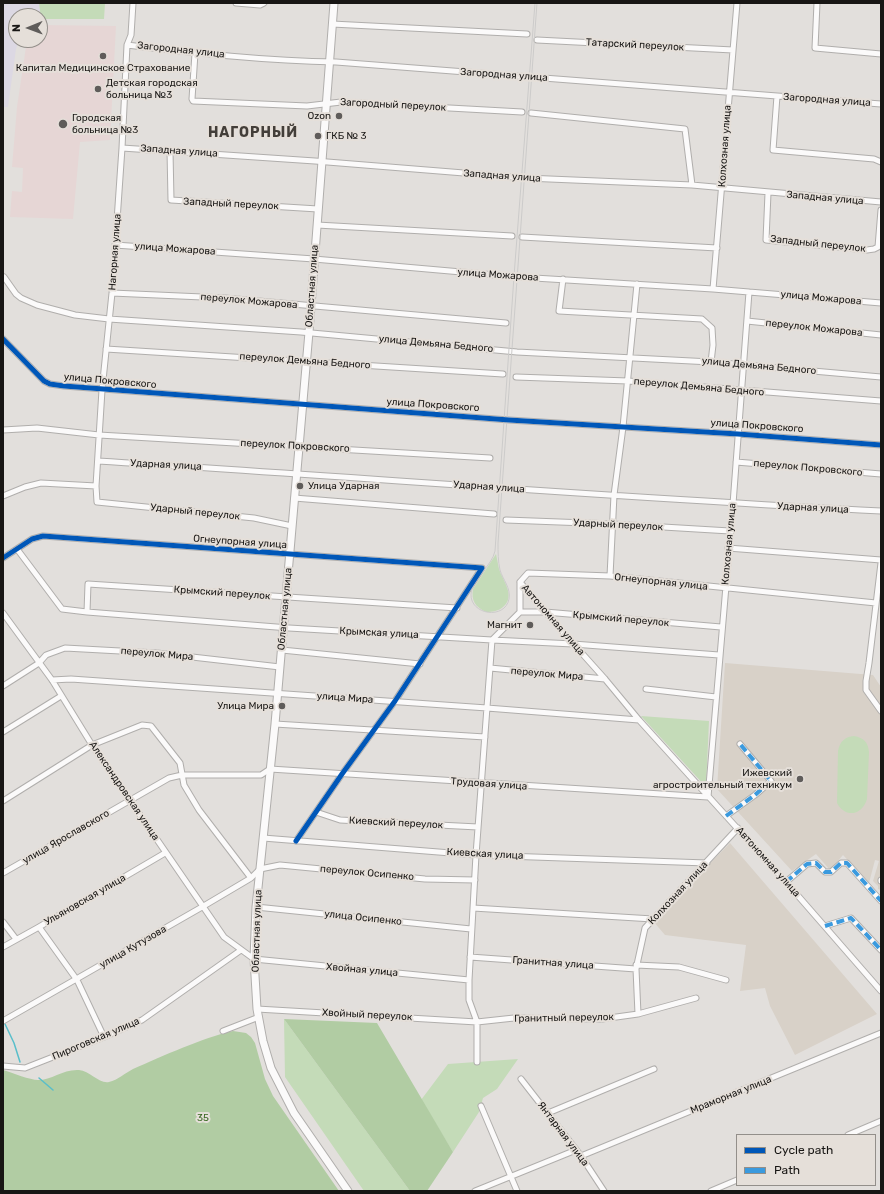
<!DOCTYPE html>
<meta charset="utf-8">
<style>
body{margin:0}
#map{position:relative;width:884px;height:1194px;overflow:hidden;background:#e2dfdc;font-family:Rubik,sans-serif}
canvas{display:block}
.frame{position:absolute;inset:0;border:4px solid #181614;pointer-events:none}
.legend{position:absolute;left:736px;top:1134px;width:140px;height:52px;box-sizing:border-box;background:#e5dfd9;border:1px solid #938f8a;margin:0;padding:5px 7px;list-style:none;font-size:12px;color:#181614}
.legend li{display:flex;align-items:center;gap:8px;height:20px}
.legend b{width:20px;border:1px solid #938f8a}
.north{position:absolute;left:8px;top:8px;width:40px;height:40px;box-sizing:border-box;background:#e5dfd9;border:1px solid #938f8a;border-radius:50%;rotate:269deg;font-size:11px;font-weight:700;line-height:16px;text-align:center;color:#181614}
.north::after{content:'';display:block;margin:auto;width:14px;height:18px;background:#5f5c5a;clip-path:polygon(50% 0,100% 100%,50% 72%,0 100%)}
</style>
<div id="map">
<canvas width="884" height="1194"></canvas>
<div class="frame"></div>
<ul class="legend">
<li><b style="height:5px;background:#0057b8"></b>Cycle path</li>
<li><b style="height:5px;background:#3b9ade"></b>Path</li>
</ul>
<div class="north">N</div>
</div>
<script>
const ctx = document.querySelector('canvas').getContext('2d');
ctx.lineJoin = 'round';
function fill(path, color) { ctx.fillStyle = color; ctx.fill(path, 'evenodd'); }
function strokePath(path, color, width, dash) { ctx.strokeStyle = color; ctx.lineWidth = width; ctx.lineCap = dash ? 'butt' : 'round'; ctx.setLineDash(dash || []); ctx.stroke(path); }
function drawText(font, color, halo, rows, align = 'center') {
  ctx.font = font + ' Rubik,sans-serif'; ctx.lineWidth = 4; ctx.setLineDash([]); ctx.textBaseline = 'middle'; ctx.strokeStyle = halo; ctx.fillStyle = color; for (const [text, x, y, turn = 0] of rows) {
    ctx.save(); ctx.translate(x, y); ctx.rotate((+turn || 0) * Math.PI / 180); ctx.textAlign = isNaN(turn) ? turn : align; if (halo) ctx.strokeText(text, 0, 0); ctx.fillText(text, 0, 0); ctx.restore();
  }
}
const commercial = new Path2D(`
 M3 3H39L41 19 40 16H16V40H19L16 49 8 107H3Z`);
const built = new Path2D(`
 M725 663 873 675 881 687V890L878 889V886L873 881 879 861 875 860 869 883 843 855 830 870 816 854 792 871 717 789Z
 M730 843 877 1014 795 1055 770 1006 765 988 740 991 746 945 665 935 653 921Z`);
const medical = new Path2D(`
 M40 25 116 26 110 140 80 142 73 219 10 217 12 191 22 192 23 168 12 167 17 107 27 40H40Z`);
const green = new Path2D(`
 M39 3H105L104 19H41Z
 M496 554C497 559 498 564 499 569 503 581 516 596 503 607 499 611 492 612 486 612 475 607 471 600 473 589Z
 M641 716 709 721 706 787Z
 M854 736C864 738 868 742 869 752L867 799C862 816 845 818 837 803L838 751C840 741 845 737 854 736Z
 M284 1019 410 1191H364L285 1077Z
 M518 1059 497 1089 483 1098 479 1112 453 1152 421 1100 448 1064Z`);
const forest = new Path2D(`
 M284 1019 377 1023 453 1152 427 1191H410Z
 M233 1031 246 1033 251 1037 255 1043 265 1079 273 1096 339 1191H3V1070C13 1073 30 1080 38 1080 52 1080 63 1069 79 1070 90 1071 99 1084 109 1082 118 1080 125 1073 133 1069 163 1056 202 1038 233 1031Z`);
const stream = new Path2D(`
 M5 1024 14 1043 20 1062
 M39 1078 53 1090`);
const street = new Path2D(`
 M133 3 131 35 127 45 122 148 112 293 102 390 96 486 97 502 254 518 292 526
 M236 3 260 5 264 3
 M817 3 815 48 881 54
 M332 24 527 34
 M537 40 733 50
 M127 45C196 53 266 61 336 62L881 104
 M195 53 192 99 193 101 307 106 341 102 522 112
 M777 96 773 150 874 159 881 162
 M531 113 685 129 692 185
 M122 148 315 161 526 178 692 185 881 202
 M170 151 171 200 318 209
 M768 193 766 240 867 250 874 249 878 247 881 210
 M317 225 512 236
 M522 237 717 248
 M115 245 314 259 518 277 713 289 881 303
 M4 277 16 294 21 298 37 305 75 315 109 319 301 332 517 352 711 362 881 377
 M563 279 559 311 702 319 712 328 713 345 711 362
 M713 289 737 3
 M112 293 225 298 506 323
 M747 321 881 335
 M3 339 44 381 50 384 64 386 509 420 738 434 881 445
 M106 349 503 374
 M516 377 628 381 881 401
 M3 430 37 428 99 435 490 458
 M98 461C359 477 620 498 881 511
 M736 462 881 474
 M3 496 25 487 41 483 96 486
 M294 498 494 514
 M506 520 613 524 730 531
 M728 548 881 560
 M17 549 62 609 87 612 289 628 492 640 573 644 719 655
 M3 558 32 539 43 536 482 568 395 701 342 774 296 841
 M881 563 869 663 866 681V690L881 711
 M610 576 614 495 623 427 637 284
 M520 582 545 612 605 679 639 720 786 882 881 991
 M520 582 528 573 610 576 876 603
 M87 612 88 584 457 608
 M520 612H545L721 627
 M3 613 52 680 92 745 224 937 254 959 469 980
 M282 650 420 664
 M490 668 605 679
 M52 680 71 679 487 708 639 720
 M3 686 39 663 46 655 65 648 157 653 280 667
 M646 689 716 697
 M275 724 485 737
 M3 732 61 696
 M708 797 733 504 749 292
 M3 801 92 745 142 725 151 726 180 763 184 785 199 810 251 878
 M316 812 340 820 478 827
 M726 816 755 795 771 781 740 744
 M263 838 476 855 707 863
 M3 873 169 778 182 775H261L270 769 708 797
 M881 881V880
 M786 882 807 864 816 863 825 872H831L841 863H847L881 901
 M256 907 471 929
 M473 908 653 919
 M3 922 16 939
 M825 926 851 918 881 950
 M39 927 77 980 104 1037
 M3 947 39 927 165 853
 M470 957 636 969
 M636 965 679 967 726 980
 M257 1009 477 1022 514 1018 602 1019 638 1014 696 998
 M638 1014 636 969 645 928 738 828
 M3 1021 202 907 251 878 260 869 280 865 425 879 475 880
 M223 1031 259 1017
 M477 1062V1022L469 1000V980L476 855 492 640 520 612V582
 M3 1066 25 1068 104 1037 142 1020 241 950
 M521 1079 581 1156 604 1191
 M481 1106 517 1191
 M548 1113 654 1069
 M848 1135 881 1121
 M581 1156 881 1033
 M475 1191 576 1150
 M711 1191 737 1180`);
const secondary = new Path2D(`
 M334 3 309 332 286 597 275 724 256 907 254 959 257 1009 263 1041 271 1068 294 1113 348 1191`);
const tram = new Path2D(`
 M535 3 514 276 495 551C492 566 472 579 471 594 470 615 505 620 509 599 511 588 503 580 500 570 498 561 498 552 498 543L537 3`);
const quiet = new Path2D(`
 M726 816 755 795 771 781 740 744
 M786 882 807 864 816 863 825 872H831L841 863H847L881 901
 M825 926 851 918 881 950`);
const cycleway = new Path2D(`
 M3 339 44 381 50 384 64 386 509 420 738 434 881 445
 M3 558 32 539 43 536 482 568 395 701 342 774 296 841`);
const markers = [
 [103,56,4,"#5f5c5a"],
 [98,89,4,"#5f5c5a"],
 [339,116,4,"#5f5c5a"],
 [63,124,5,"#5f5c5a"],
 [318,136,4,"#5f5c5a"],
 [300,486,4,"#5f5c5a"],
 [530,625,4,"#5f5c5a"],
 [282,706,4,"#5f5c5a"],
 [800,779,4,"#5f5c5a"]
];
const streetNames = [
 ["Татарский переулок",635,45,3],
 ["Загородная улица",181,50,6],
 ["Загородная улица",504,75,4],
 ["Загородная улица",827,100,4],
 ["Загородный переулок",393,105,3],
 ["Колхозная улица",725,146,-86],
 ["Западная улица",179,151,4],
 ["Западная улица",502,176,4],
 ["Западная улица",825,198,5],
 ["Западный переулок",231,204,3],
 ["Западный переулок",818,244,6],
 ["улица Можарова",175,249,4],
 ["Нагорная улица",115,252,-86],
 ["улица Можарова",498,275,4],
 ["Областная улица",312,286,-86],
 ["улица Можарова",821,298,5],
 ["переулок Можарова",249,301,5],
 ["переулок Можарова",814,328,6],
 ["улица Демьяна Бедного",436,344,5],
 ["переулок Демьяна Бедного",305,361,4],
 ["улица Демьяна Бедного",759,366,5],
 ["улица Покровского",110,381,5],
 ["переулок Демьяна Бедного",699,387,5],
 ["улица Покровского",433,405,4],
 ["улица Покровского",757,426,4],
 ["переулок Покровского",295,446,3],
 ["Ударная улица",166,465,3],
 ["переулок Покровского",808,468,5],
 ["Ударная улица",489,487,4],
 ["Ударная улица",813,508,3],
 ["Ударный переулок",195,512,6],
 ["Ударный переулок",618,525,3],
 ["Огнеупорная улица",240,542,4],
 ["Колхозная улица",729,544,-85],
 ["Огнеупорная улица",661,582,6],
 ["Крымский переулок",222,593,4],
 ["Областная улица",285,609,-85],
 ["Крымский переулок",621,619,5],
 ["Автономная улица",553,620,49],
 ["Крымская улица",379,633,3],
 ["переулок Мира",157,654,5],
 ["переулок Мира",547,674,5],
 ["улица Мира",345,698,4],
 ["Трудовая улица",489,784,4],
 ["Александровская улица",124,791,56],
 ["Киевский переулок",396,823,3],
 ["улица Ярославского",66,837,-30],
 ["Киевская улица",485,854,3],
 ["Автономная улица",768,862,48],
 ["переулок Осипенко",367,873,5],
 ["Колхозная улица",678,893,-47],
 ["Ульяновская улица",85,900,-30],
 ["улица Осипенко",363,918,6],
 ["Областная улица",257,931,-88],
 ["улица Кутузова",133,947,-30],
 ["Гранитная улица",553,963,4],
 ["Хвойная улица",362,970,5],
 ["Хвойный переулок",367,1015,3],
 ["Гранитный переулок",564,1018,-1],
 ["Пироговская улица",96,1039,-23],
 ["Мраморная улица",731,1095,-22],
 ["Янтарная улица",563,1134,53]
];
const poiNames = [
 ["Капитал Медицинское Страхование",103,68,"center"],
 ["Детская городская",106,83],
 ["больница №3",106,95],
 ["Ozon",331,116,"right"],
 ["Городская",72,118],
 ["больница №3",72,130],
 ["ГКБ № 3",326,136],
 ["Улица Ударная",308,486],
 ["Магнит",522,625,"right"],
 ["Улица Мира",274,706,"right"],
 ["Ижевский",792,773,"right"],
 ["агростроительный техникум",792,785,"right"]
];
const parkNames = [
 ["35",203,1118]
];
const districtNames = [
 ["НАГОРНЫЙ",253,133]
];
fill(commercial, '#dcd8e3');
fill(built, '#d8d1c8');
fill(medical, '#e6d6d5');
fill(green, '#c4dbb8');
fill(forest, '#b1cca3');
strokePath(stream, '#59beca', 1.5);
strokePath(street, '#b0aeac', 7);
strokePath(secondary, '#b0aeac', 9);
strokePath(street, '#fbfafa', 5);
strokePath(secondary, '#fbfafa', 7);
strokePath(tram, '#cccbca', 1);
strokePath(quiet, '#3b9ade', 4, [8, 4]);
strokePath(cycleway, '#0057b8', 5);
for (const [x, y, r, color] of markers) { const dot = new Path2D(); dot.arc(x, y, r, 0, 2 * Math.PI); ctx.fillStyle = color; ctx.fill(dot); strokePath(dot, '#e5dfd9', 1.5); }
drawText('10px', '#181614', '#e5dfd9', streetNames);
drawText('10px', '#181614', '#e5dfd9', poiNames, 'left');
drawText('10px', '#34651c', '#e5dfd9', parkNames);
ctx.letterSpacing = '1px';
drawText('bold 14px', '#433e39', '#e5dfd9', districtNames);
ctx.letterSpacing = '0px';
</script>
